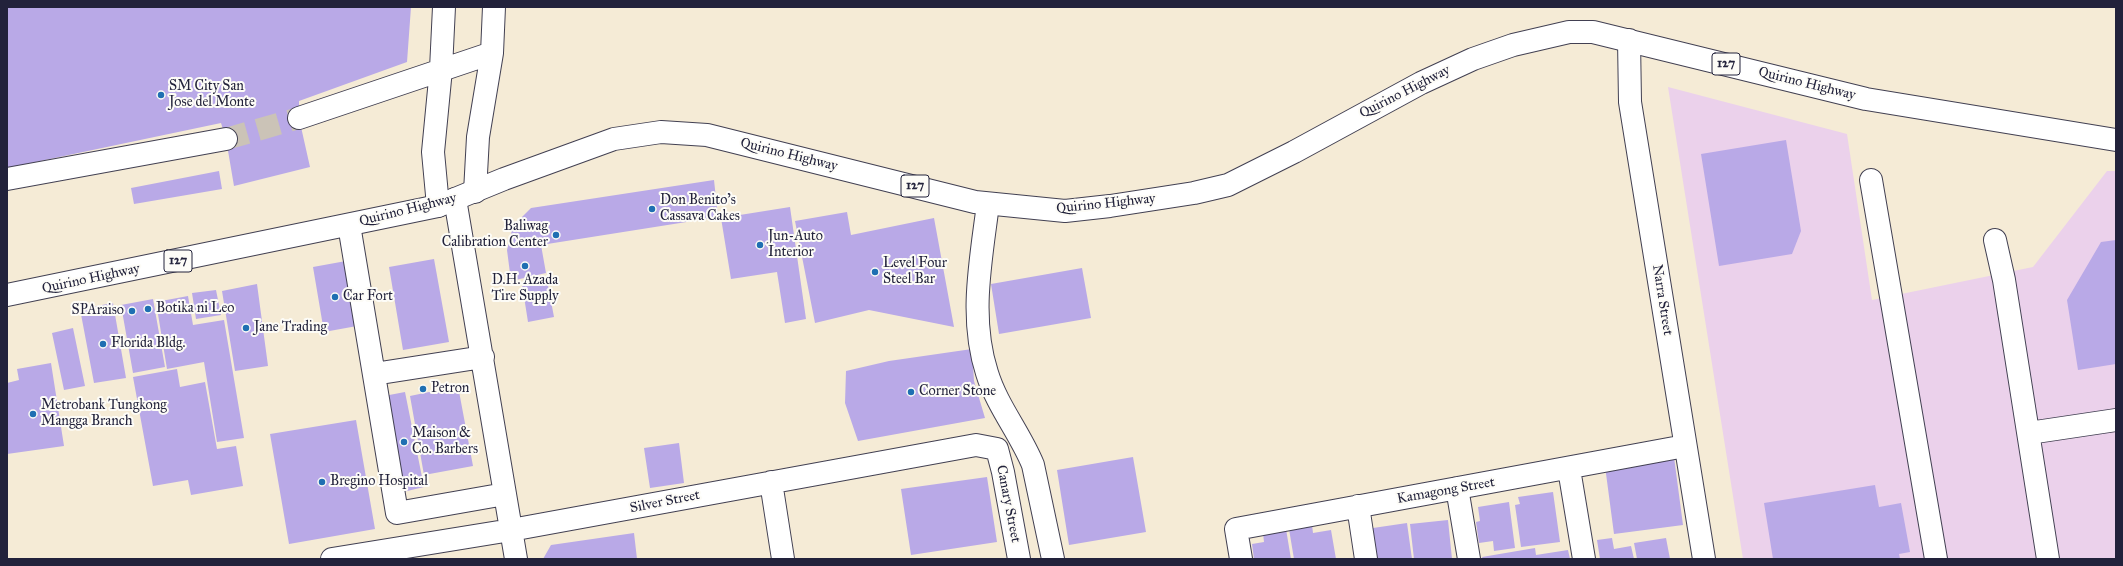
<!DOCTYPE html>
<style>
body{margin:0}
#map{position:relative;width:2123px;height:566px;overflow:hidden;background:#f5ebd6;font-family:"IM FELL Great Primer",serif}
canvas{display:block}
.frame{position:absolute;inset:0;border:8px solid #22223b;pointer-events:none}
</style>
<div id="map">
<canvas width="2123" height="566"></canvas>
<div class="frame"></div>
</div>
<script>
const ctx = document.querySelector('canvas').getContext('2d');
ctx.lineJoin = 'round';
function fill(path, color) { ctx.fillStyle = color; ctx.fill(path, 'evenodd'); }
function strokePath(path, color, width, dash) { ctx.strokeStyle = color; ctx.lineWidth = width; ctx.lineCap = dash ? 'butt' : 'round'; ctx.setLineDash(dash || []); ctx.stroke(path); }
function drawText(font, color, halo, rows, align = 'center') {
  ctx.font = font + ' "IM FELL Great Primer",serif'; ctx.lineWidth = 4; ctx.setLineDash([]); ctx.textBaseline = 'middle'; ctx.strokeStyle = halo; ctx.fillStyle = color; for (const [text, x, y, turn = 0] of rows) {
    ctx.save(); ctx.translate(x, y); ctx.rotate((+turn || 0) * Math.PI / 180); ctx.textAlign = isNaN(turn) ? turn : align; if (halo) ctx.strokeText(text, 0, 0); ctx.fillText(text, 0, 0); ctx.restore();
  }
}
const built = new Path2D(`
 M1668 87 1847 134 1872 300 2033 267 2107 171H2116V559H1743Z`);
const building = new Path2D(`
 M7 7H411L407 62 299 101V118L310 167 234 186 226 139 221 123 7 168Z
 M1786 140 1801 231 1792 254 1719 266 1701 154Z
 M219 171 222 189 134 204 131 188Z
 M714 180 718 217 541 245 546 273 511 281 507 250 513 226 531 208Z
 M790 207 806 319 785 323 777 272 731 279 721 218Z
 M847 212 851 235 934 218 954 327 869 310 815 323 795 221Z
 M2116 240V364L2078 370 2067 300 2101 242Z
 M434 259 449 342 403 350 389 267Z
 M346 261 357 326 324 332 313 267Z
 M1082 268 1091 318 999 334 991 284Z
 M547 280 554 317 528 322 522 284Z
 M257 284 268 366 235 371 222 291Z
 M216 290 221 315 196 319 192 293Z
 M188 296 193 325 224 320 244 438 217 442 204 362 167 369 156 302Z
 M153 299 165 367 133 373 121 305Z
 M113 303 126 378 94 383 80 309Z
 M73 328 85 386 64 390 52 333Z
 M972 349 974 381 985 418 858 441 845 403 846 371 889 361Z
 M51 363 64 446 7 454V383L19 380 17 369Z
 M177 369 180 387 205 382 217 449 236 446 243 486 191 495 188 480 153 486 133 377Z
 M458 386 473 466 424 475 410 396Z
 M405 392 424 487 403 492 384 396Z
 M356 420 375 529 289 544 270 434Z
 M679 443 684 483 650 488 644 448Z
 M1133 457 1146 532 1069 545 1057 470Z
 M1674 457 1683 525 1614 534 1605 466Z
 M987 477 997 542 911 555 901 489Z
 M1875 485 1879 507 1901 503 1910 552 1899 554 1900 559H1773L1764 503Z
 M1553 492 1560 542 1521 547 1515 505 1520 504 1518 497Z
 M1509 502 1515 548 1494 551 1493 541 1479 543 1476 522 1480 521 1478 507Z
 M1448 520 1452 559H1414L1410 524Z
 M1407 523 1412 559H1371L1370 551H1376L1373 528Z
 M1312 525 1313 533 1331 530 1336 559H1294L1289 529Z
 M1286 529 1291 559H1254L1252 544 1264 542 1263 533Z
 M634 533 637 559H543L551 545Z
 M1612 538 1614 549 1631 546 1634 559H1600L1597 540Z
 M1666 538 1670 559H1637L1634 543Z
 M1535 548 1536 555 1568 550 1570 559H1483L1482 557Z`);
const minorTunnel = new Path2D(`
 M226 139 299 118`);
const minor = new Path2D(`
 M1629 40 1630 102 1704 559
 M299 118 492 53
 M7 179 226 139
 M1871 180 1936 559
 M475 192 478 137 492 53 494 7
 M455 199 516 559
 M988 204C981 260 969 318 987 373 997 406 1020 433 1033 465L1053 559
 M438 206 433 152 441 69 444 7
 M349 225 397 513 505 494
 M1995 240 2004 280 2048 559
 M374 374 483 357
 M2029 433 2116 420
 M1569 469 1584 559
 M771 482 783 559
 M1457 488 1469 559
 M1358 506 1366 559
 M332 559 511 530 976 445 997 449 1003 472 1019 559
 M1241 559 1236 529 1685 446`);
const major = new Path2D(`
 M7 295 438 206 504 179 614 139 661 132 707 135 975 202 1065 211 1110 206 1194 193 1228 185 1294 152 1421 83 1473 59 1513 45 1569 32H1593L1866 99 2116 140`);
const markers = [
 [161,95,4,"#1f6fb2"],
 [652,209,4,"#1f6fb2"],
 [556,235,4,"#1f6fb2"],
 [760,245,4,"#1f6fb2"],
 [525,266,4,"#1f6fb2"],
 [875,272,4,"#1f6fb2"],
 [335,297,4,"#1f6fb2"],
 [148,309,4,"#1f6fb2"],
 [132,311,4,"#1f6fb2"],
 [246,328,4,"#1f6fb2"],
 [103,344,4,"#1f6fb2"],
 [423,389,4,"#1f6fb2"],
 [911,392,4,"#1f6fb2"],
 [33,414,4,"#1f6fb2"],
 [404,442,4,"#1f6fb2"],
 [322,482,4,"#1f6fb2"]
];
const shields = [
 [1726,64,28],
 [915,186,28],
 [178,261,28]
];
const shieldNames = [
 ["127",1726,64],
 ["127",915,186],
 ["127",178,261]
];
const streetNames = [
 ["Quirino Highway",1807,84,14],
 ["Quirino Highway",1405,92,-27],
 ["Quirino Highway",789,155,14],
 ["Quirino Highway",1106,204,-6],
 ["Quirino Highway",408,210,-14],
 ["Quirino Highway",91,279,-12],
 ["Narra Street",1662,300,81],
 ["Kamagong Street",1446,491,-10],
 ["Silver Street",665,502,-11],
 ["Canary Street",1008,504,79]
];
const poiNames = [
 ["SM City San",169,87],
 ["Jose del Monte",169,103],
 ["Don Benito's",660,201],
 ["Cassava Cakes",660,217],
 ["Baliwag",548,227,"right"],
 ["Calibration Center",548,243,"right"],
 ["Jun-Auto",768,237],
 ["Interior",768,253],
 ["Level Four",883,264],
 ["Steel Bar",883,280],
 ["D.H. Azada",525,281,"center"],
 ["Tire Supply",525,297,"center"],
 ["Car Fort",343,297],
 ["Botika ni Leo",156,309],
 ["SPAraiso",124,311,"right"],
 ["Jane Trading",254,328],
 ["Florida Bldg.",111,344],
 ["Petron",431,389],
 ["Corner Stone",919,392],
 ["Metrobank Tungkong",41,406],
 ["Mangga Branch",41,422],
 ["Maison &",412,434],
 ["Co. Barbers",412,450],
 ["Bregino Hospital",330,482]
];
fill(built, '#ebd1eb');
fill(building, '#b9a9e7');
strokePath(minorTunnel, '#cbc3b7', 22, [22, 11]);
strokePath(minor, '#424052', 24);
strokePath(major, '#424052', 24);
strokePath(minor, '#fff', 22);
strokePath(major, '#fff', 22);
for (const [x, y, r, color] of markers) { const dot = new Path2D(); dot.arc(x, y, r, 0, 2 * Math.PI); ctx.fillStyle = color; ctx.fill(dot); strokePath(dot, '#fdfcf7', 1.5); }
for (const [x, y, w] of shields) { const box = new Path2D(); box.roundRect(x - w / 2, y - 11, w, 22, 3); ctx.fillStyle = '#fdfcf7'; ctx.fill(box); strokePath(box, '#22223b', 1); }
drawText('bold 13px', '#22223b', null, shieldNames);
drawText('14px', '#22223b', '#fdfcf7', streetNames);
drawText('14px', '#22223b', '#fdfcf7', poiNames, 'left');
</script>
